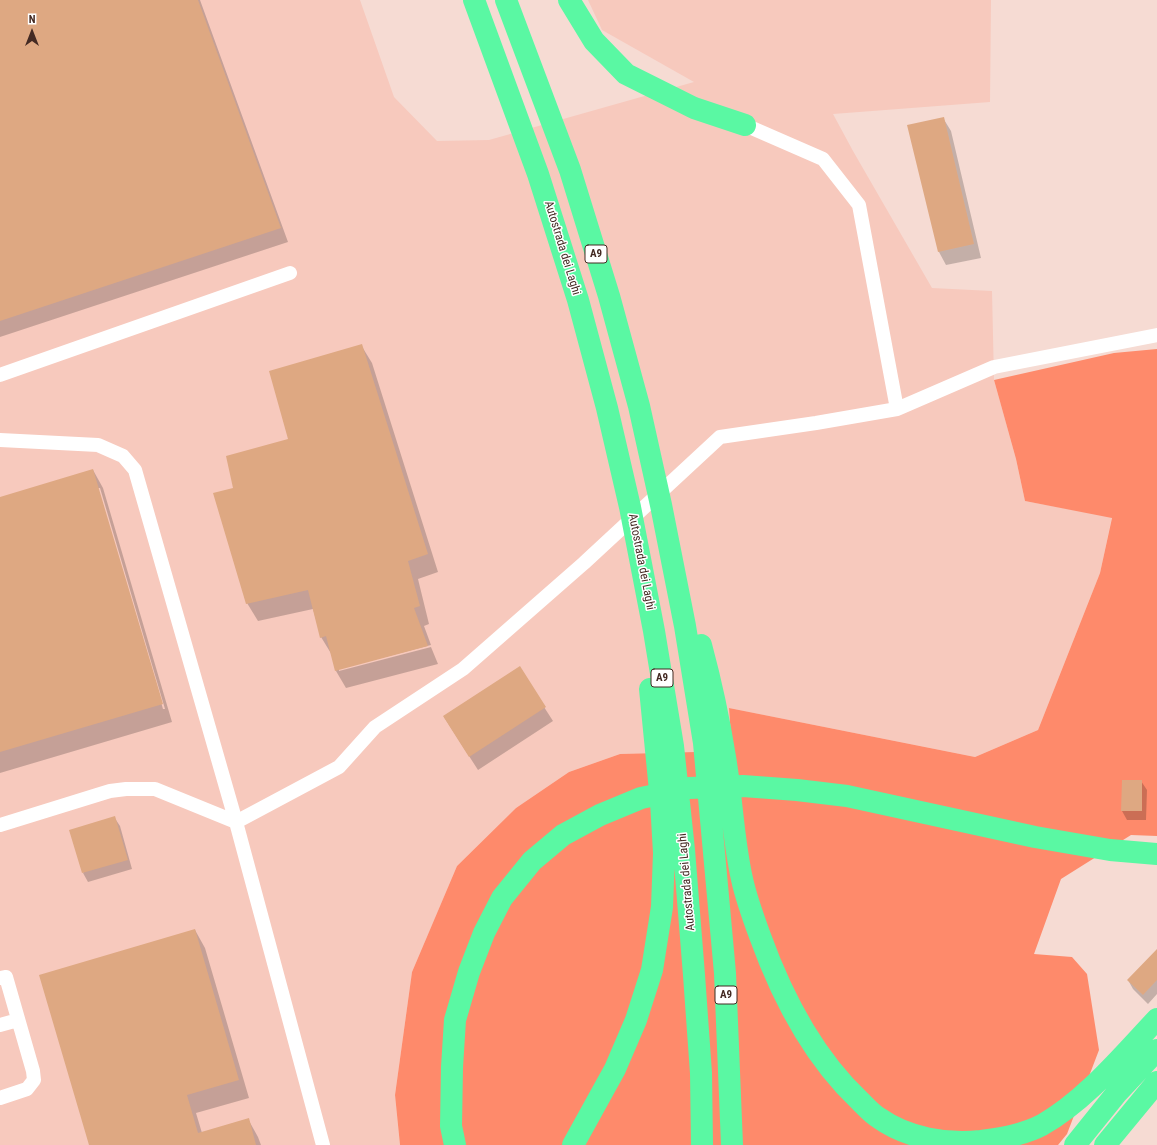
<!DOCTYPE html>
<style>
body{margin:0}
#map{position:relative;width:1157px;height:1145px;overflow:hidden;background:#f6dbd3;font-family:"Roboto Condensed",sans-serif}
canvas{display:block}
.north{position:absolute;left:12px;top:12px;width:40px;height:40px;-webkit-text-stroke:3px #fff;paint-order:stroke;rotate:0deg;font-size:11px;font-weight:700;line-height:16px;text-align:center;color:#442a23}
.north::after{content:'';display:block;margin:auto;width:14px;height:18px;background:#442a23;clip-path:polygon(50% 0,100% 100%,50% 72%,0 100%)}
</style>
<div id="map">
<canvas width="1157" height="1145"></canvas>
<div class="north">N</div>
</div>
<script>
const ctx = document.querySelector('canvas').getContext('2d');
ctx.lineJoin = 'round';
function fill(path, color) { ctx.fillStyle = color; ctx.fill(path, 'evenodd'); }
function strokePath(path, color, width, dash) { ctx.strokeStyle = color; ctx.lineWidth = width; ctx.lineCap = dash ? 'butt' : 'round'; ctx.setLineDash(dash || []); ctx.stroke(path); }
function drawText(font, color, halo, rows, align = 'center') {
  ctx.font = font + ' "Roboto Condensed",sans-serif'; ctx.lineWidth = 3; ctx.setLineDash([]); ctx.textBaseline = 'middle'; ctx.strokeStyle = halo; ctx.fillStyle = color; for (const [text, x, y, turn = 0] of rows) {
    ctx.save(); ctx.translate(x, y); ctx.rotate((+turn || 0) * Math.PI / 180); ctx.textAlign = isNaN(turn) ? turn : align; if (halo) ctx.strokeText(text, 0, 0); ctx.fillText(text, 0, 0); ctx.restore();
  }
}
const built = new Path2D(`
 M0 0H360L394 97 437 141 489 140 694 82 602 30 588 0H991L990 102 833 114 853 151 932 288 992 291 994 380 1016 459 1025 501 1112 517 1100 573 1038 730 975 757 729 708 732 751 620 754 569 772 516 808 457 866 412 972 395 1095 400 1145H0Z`);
const green = new Path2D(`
 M1157 349V836L1131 835 1061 879 1034 954 1072 957 1087 974 1099 1050 1067 1134 1058 1145H400L395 1095 412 972 457 866 516 808 569 772 620 754 732 751 729 708 975 757 1038 730 1100 573 1112 518 1025 501 1016 459 994 380 1114 353Z`);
const shadow = new Path2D(`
 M0 0H200L288 242 0 337Z
 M943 118 951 131 981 258 946 265 939 252 909 126Z
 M361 345 372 363 438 572 418 579 429 624 424 626 431 645 339 669V671L431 647 438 664 346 688 336 671 332 655 321 637 313 609 258 621 247 603 234 488 289 440Z
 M93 470 103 488 172 722 0 773V498ZM98 488H100L165 709H163Z
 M519 668 553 721 478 770 444 717Z
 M1141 781 1147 790 1146 820H1127L1122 811Z
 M114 817 120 826 132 869 88 882 83 873Z
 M195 930 205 948 249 1098 196 1113 202 1133 248 1119 258 1137 261 1145H90Z
 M1157 950V994L1148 1004 1133 989 1128 980Z`);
const building = new Path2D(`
 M0 0H198L281 228 0 321Z
 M944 117 974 244 938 252 907 125Z
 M362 344 428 554 408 561 420 606 414 608 428 646 335 671 326 636 320 638 308 590 246 604 213 493 233 488 226 456 288 439 269 371Z
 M93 469 163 704 0 752V497Z
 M520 666 546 707 469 757 443 716Z
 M1122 780H1142V811H1121Z
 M115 816 128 860 82 873 69 830Z
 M195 929 239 1080 187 1095 198 1133 249 1118 256 1145H89L39 975Z
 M1157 949V980L1143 995 1127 980Z`);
const service = new Path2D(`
 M745 125 823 159 859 205 897 409 994 367 1157 335
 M0 375 290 273
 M0 440 98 445 123 456 135 470 236 822 323 1145
 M0 825 97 795 110 791 126 789H155L236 822 339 767 375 727 463 669 584 563 720 437 816 423 897 409
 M0 978 6 977 33 1071 34 1080 27 1089 0 1098
 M0 1025 18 1020`);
const motorway = new Path2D(`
 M474 0 538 174 578 300 607 408 630 507 654 631 673 746 684 850 694 975 701 1073 702 1145
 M506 0 570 170 609 296 639 406 661 505 685 626 704 743 725 973 732 1145
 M569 0 594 41 626 74 694 108 745 125
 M701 645C711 682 719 719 725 757 732 798 733 839 742 879 746 898 753 917 760 936 782 997 812 1056 860 1101 866 1107 872 1114 879 1118 907 1138 947 1145 981 1141 1001 1138 1023 1135 1042 1125 1085 1101 1123 1055 1157 1019
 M455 1145 451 1126 452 1067 455 1020 469 972 484 933 502 898 532 861 563 835 600 815 641 798 689 788 743 786 797 790 847 796 1035 837 1110 850 1157 854
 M573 1145 615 1069 636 1020 652 970 662 907 664 853 661 801 650 689
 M1075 1145 1116 1094 1157 1050
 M1105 1145 1157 1082`);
const shields = [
 [596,254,22],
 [662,678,22],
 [726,995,22]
];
const shieldNames = [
 ["A9",596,254],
 ["A9",662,678],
 ["A9",726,995]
];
const streetNames = [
 ["Autostrada dei Laghi",562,248,73],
 ["Autostrada dei Laghi",641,562,79],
 ["Autostrada dei Laghi",687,882,-95]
];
fill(built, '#f7c9bd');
fill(green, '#fe8a6b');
fill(shadow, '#0003');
fill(building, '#dea882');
strokePath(service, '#fff', 14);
strokePath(motorway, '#5af8a3', 22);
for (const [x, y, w] of shields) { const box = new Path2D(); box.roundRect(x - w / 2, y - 9, w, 18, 3); ctx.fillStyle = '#fff'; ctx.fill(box); strokePath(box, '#442a23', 1); }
drawText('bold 11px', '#442a23', null, shieldNames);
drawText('12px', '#442a23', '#fff', streetNames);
</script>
